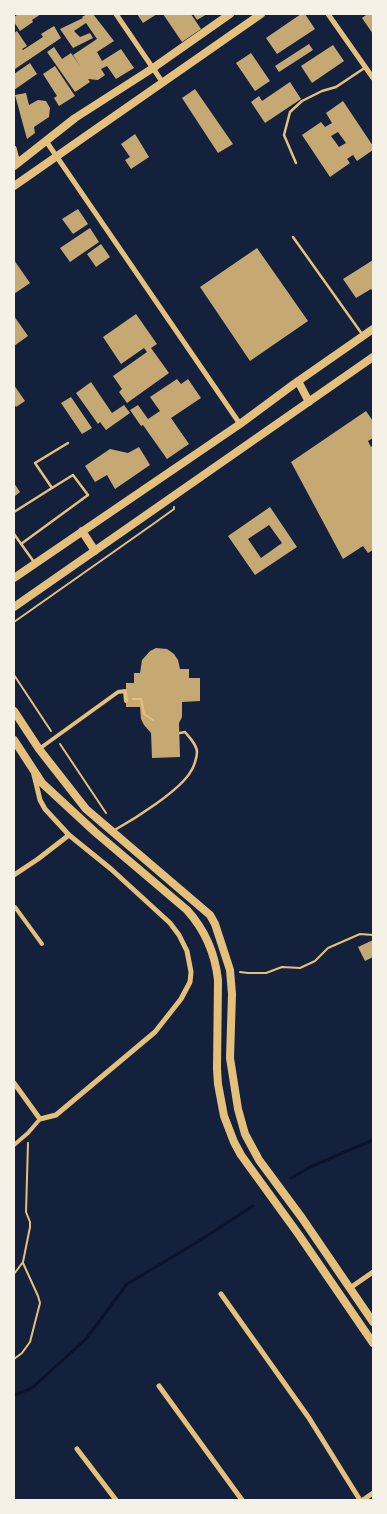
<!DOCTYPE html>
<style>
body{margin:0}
#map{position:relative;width:387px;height:1514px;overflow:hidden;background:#14213d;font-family:Lato,sans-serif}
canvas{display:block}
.frame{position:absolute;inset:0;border:15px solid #f6f1e7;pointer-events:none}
</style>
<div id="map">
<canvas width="387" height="1514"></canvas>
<div class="frame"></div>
</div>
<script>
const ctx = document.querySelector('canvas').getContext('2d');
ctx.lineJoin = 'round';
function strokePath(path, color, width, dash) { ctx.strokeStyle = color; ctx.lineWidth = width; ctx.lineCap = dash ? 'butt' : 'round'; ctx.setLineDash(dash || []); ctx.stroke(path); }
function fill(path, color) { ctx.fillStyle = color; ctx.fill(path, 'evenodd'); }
const stream = new Path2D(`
 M291 1178 310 1167 373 1140
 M14 1395 32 1388 86 1339 127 1284 199 1241 253 1206`);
const building = new Path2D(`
 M18 14H41L32 20 33 22 20 31 14 22V17Z
 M87 14H93L114 41 97 52 102 61 121 49 134 68 116 79 107 66 101 69 105 75 98 80 88 79 90 82 75 92 47 52 54 47 62 59 71 53 80 66 73 55 97 39 86 23 74 31 80 37 90 33 93 38 73 48 60 29 83 18 82 17Z
 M137 14H157L143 23Z
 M163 14H191L201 29 182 42Z
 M193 14H207L197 20Z
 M301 14H305L315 29 277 54 266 38Z
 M365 14H373V34L362 18 366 15Z
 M54 26 61 38 15 69 14 66V33L17 31 27 46 22 49 23 50 43 37 41 34Z
 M309 44 313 50 279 72 275 66Z
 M333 45 344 61 312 83 301 66Z
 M251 53 270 81 255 91 236 63Z
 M30 63 37 74 14 90V74Z
 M55 66 75 96 59 106 54 98 57 96 43 74Z
 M290 82 301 99 265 123 251 102 259 96 262 101Z
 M195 89 233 144 218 153 182 98Z
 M26 93 29 105 38 100 46 101 50 108 49 117 34 127 35 133 27 139 15 95Z
 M343 101 373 146V150L357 161 353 155 347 159 350 163 330 177 302 135 321 122 325 127 332 123 326 113ZM338 132 346 143 339 147 331 136Z
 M135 134 149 157 131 169 125 160 130 157 121 144Z
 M78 209 88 224 73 234 62 219Z
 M90 228 99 242 70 262 60 248Z
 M101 244 110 257 96 267 87 254Z
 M257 248 308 321 250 361 200 287Z
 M14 260 30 283 14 294Z
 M373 260V292L371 289 356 298 343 279Z
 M136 314 157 344 151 348 169 373 127 403 119 392 122 389 113 376 147 352 144 348 121 364 103 337Z
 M14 316 28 336 14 346Z
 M177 379 181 384 188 379 201 398 171 418 189 444 167 459 143 425 141 426 130 410 138 405 148 419 160 411 150 397Z
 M91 382 112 413 124 405 130 413 106 430 100 422 98 424 76 393Z
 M14 385 25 401 16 407 14 404Z
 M71 397 92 428 82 434 61 403Z
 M366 411 373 421V438L368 441 371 447 373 445V550L368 553 363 546 343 559 291 462Z
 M139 447 150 465 115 489 107 475 95 482 85 466 110 449 128 453Z
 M14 483 20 492 14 497Z
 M270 507 297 547 255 575 228 536ZM269 525 282 543 261 558 248 539Z
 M156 648 167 649 174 654 178 660 180 669H189V678H200V701L182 702V717L179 723 180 757 152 758 151 733 144 725 141 719 140 707H126V683H134V673H140L142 660 150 651Z
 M373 940V957L365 961 358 947Z`);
const path = new Path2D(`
 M14 622 156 522 174 509V507
 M14 675 51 731
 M133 699H141L144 714 153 720
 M60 744 106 813
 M240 972 248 973H266L282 967 300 968 315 961 328 948 360 934 373 935
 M14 1274 23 1262 30 1227V1222L26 1212 28 1143
 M14 1359 22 1353 30 1342 40 1303 38 1296 23 1263`);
const service = new Path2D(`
 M296 163 284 135 290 112 302 101 322 91 336 87 366 67
 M293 237 362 334
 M14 512 52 488 35 463 68 443
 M14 534 34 562
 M21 544 88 495 73 475 52 488
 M113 831C133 820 181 790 191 771 194 767 197 757 197 752 197 745 190 738 185 732L180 733`);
const pedestrian = new Path2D(`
 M39 749 118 692 125 691 126 701
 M15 907 42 944
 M14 1145 28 1133 40 1119`);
const minor = new Path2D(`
 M116 14 163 83
 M328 14 373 78
 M46 141 240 424
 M14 148 18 163
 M14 875 38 859 69 835 45 809 40 800 34 775
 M14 1083 40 1119 56 1115 155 1032 181 999 190 982 191 972 187 951 179 935 170 923 111 869 69 835
 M350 1288 373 1272
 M221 1294 309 1418 360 1500
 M159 1386 242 1500
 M77 1449 116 1500
 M363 1500 373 1493`);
const secondary = new Path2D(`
 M14 166 75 118 153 68 230 14
 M14 186 261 14
 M298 381 309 402
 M82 531 95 551
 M14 578 240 424 294 384 373 329
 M14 607 373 357
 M14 711 39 749 86 809 210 915 215 924 230 970 232 994 230 1058 238 1109 245 1134 259 1160 302 1218 373 1322
 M14 740 42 783 95 832 187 910C205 930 215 953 218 980L217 1069 218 1084 224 1116 234 1142 241 1155 299 1235 373 1343`);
strokePath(stream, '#0b132b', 3);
fill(building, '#c6a872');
strokePath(path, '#e5c07b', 2);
strokePath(service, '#e5c07b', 2.5);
strokePath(pedestrian, '#e5c07b', 4);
strokePath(minor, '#e5c07b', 5);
strokePath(secondary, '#e5c07b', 8);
</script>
